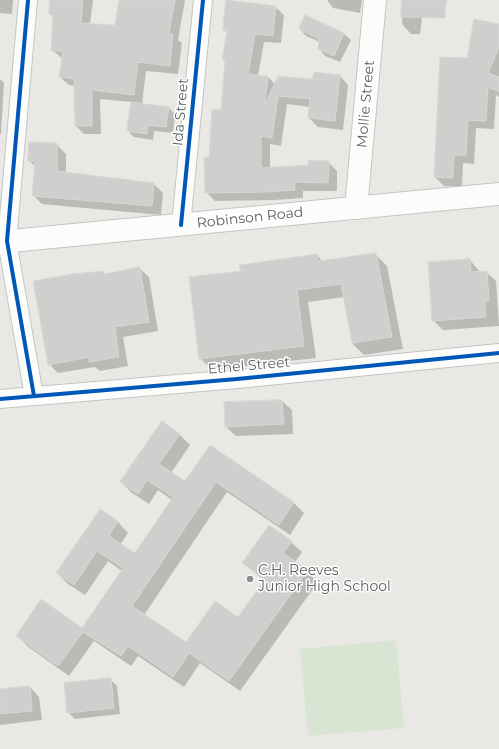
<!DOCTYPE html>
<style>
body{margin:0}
canvas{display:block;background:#eae8e5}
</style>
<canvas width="499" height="749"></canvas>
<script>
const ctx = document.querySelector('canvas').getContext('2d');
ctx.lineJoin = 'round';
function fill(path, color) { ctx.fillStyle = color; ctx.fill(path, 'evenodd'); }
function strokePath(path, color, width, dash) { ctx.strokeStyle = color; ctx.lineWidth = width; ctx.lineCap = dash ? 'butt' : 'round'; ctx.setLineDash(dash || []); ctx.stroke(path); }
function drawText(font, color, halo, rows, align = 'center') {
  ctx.font = font + ' Montserrat,sans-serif'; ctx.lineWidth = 3; ctx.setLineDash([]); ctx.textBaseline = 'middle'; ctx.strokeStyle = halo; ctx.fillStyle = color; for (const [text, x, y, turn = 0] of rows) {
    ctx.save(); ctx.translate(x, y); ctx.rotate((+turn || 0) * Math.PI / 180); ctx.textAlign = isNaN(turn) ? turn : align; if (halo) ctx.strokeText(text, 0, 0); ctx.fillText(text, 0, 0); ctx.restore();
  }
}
const green = new Path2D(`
 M396 640 404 728 308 736 300 649Z`);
const shadow = new Path2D(`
 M0 0H13L12 14 0 13Z
 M51 0H93L90 24 115 26 120 0H185L178 40 182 43 178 74 146 71 142 104 169 108 175 114 173 133 154 131 153 140 134 137 128 131 132 102 100 99 101 134H84L76 126 75 86 69 85 60 77 63 59 52 50 54 18 50 14Z
 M327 0H362L360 13 333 8Z
 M403 0H447V3L424 1 420 34H411L402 24Z
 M275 7 284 15 281 43 264 42 258 76 268 77 275 84 340 76 348 85 343 130 318 127 309 118 310 107 287 104 281 146 270 144V168L309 166 328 162 337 171V191H303V198L274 200 215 201 206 192 210 158 221 111 226 61 223 59 227 33 224 30Z
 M305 16 344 34 351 40 340 62 325 56 319 49 320 42 306 36 300 29Z
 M499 25V97L496 95 494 129 476 128 474 164 463 163 462 187 444 186 435 177 467 59Z
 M0 79 4 83 1 134H0Z
 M56 144 66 154V173L154 184 163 193 161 215 42 204 33 195 35 166 29 161Z
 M375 254 387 266 403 349 364 355 352 343 345 297 308 302 316 358 212 370 200 358 242 272 317 255 323 262Z
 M470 260 480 272H486L496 281 499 326 443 330 433 320Z
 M139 268 149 277 158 331 123 337 128 366 100 371 95 367 58 373 49 364 103 272 105 274Z
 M282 401 292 410 293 434 236 436 226 427Z
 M179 434 190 445 171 473 185 482 210 446 294 503 304 513 290 535 227 492 144 615 186 643 238 618 265 581 243 563 291 542 302 552 295 562 318 582 240 691 200 663 184 687 138 656 131 666 94 641 69 676 27 646 17 635 82 630 122 571 108 561 85 595 68 584 57 573 100 510 118 522 128 533 120 545 135 555 172 500 158 490 149 504 132 493 121 482Z
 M110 679 117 686 120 714 75 719 68 712Z
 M30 687 39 697 42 720 0 725V690Z`);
const building = new Path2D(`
 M50 0H83L81 23 115 25 119 0H175L169 33 173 34 170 66 138 62 134 95 92 90V126H75L74 79 59 77 63 51H51L53 15 49 14Z
 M226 0 276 6 273 36 255 34 248 74 268 76 265 104 278 76 312 79 314 72 340 75 335 121 308 118 310 99 278 96 272 138 261 136V168L308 165V160L329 161 328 183 294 182 295 190 265 192 205 193 204 157H209L212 109 221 110 225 60 222 59 227 31 223 30Z
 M402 0H446L445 18 401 17Z
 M305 15 344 33 334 56 318 49 319 39 299 29Z
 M474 19 499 24V47L488 73 499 77V92L488 87 486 121 468 120 466 155H454L453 178 434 177 440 57 467 58Z
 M131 102 169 107 166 127 148 125 147 134 127 131Z
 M29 142 57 143V171L154 183 152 206 32 196 35 161H28Z
 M376 253 392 337 352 343 341 284 297 290 304 346 199 359 189 277 241 271 239 265 317 254 318 261Z
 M470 259 471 272 487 271 489 301H485L486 317 432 321 428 262Z
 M140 267 149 322 115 327 119 357 89 362V357L48 365 33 281 72 274 104 271V274Z
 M282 400 284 424 225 427 224 402Z
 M162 421 180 434 159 464 185 481 210 445 294 502 279 525 216 482 132 606 186 642 215 601 238 617 265 579 242 563 269 525 292 541 283 553 308 570 229 681 189 653 173 677 128 646 121 656 83 632 58 666 16 636 41 599 82 628 123 568 97 551 74 585 56 573 100 509 118 521 109 536 135 553 173 497 147 480 138 494 120 482Z
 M111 678 114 708 67 713 64 683Z
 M30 686 32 711 0 714V689Z`);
const minor = new Path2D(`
 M28 0 7 241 34 396
 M181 225 203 0
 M0 399 237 379 499 353`);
const tertiary = new Path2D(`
 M356 208 375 0`);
const secondary = new Path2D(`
 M0 242 499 194`);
const cycleway = new Path2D(`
 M28 0 7 241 34 396
 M181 225 203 0
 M0 399 237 379 499 353`);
const markers = [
 [250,579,4,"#8d9090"]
];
const streetNames = [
 ["Mollie Street",366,104,-85],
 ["Ida Street",181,112,-85],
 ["Robinson Road",250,218,-6],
 ["Ethel Street",249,366,-5]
];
const poiNames = [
 ["C.H. Reeves",258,571],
 ["Junior High School",258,587]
];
fill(green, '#d8e5d2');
fill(shadow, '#0003');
fill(building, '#d1cfce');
strokePath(building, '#d9d7d4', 1);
strokePath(minor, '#c4c5c5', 20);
strokePath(tertiary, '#c4c5c5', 24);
strokePath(secondary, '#c4c5c5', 24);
strokePath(minor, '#fcfcfb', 18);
strokePath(tertiary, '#fcfcfb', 22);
strokePath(secondary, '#fcfcfb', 22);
strokePath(cycleway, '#0057b8', 4);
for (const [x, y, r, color] of markers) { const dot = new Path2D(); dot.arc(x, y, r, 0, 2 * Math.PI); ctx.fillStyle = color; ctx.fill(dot); strokePath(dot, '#fff', 1.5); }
drawText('14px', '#5b6062', '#fff', streetNames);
drawText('14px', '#5b6062', '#fff', poiNames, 'left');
</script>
